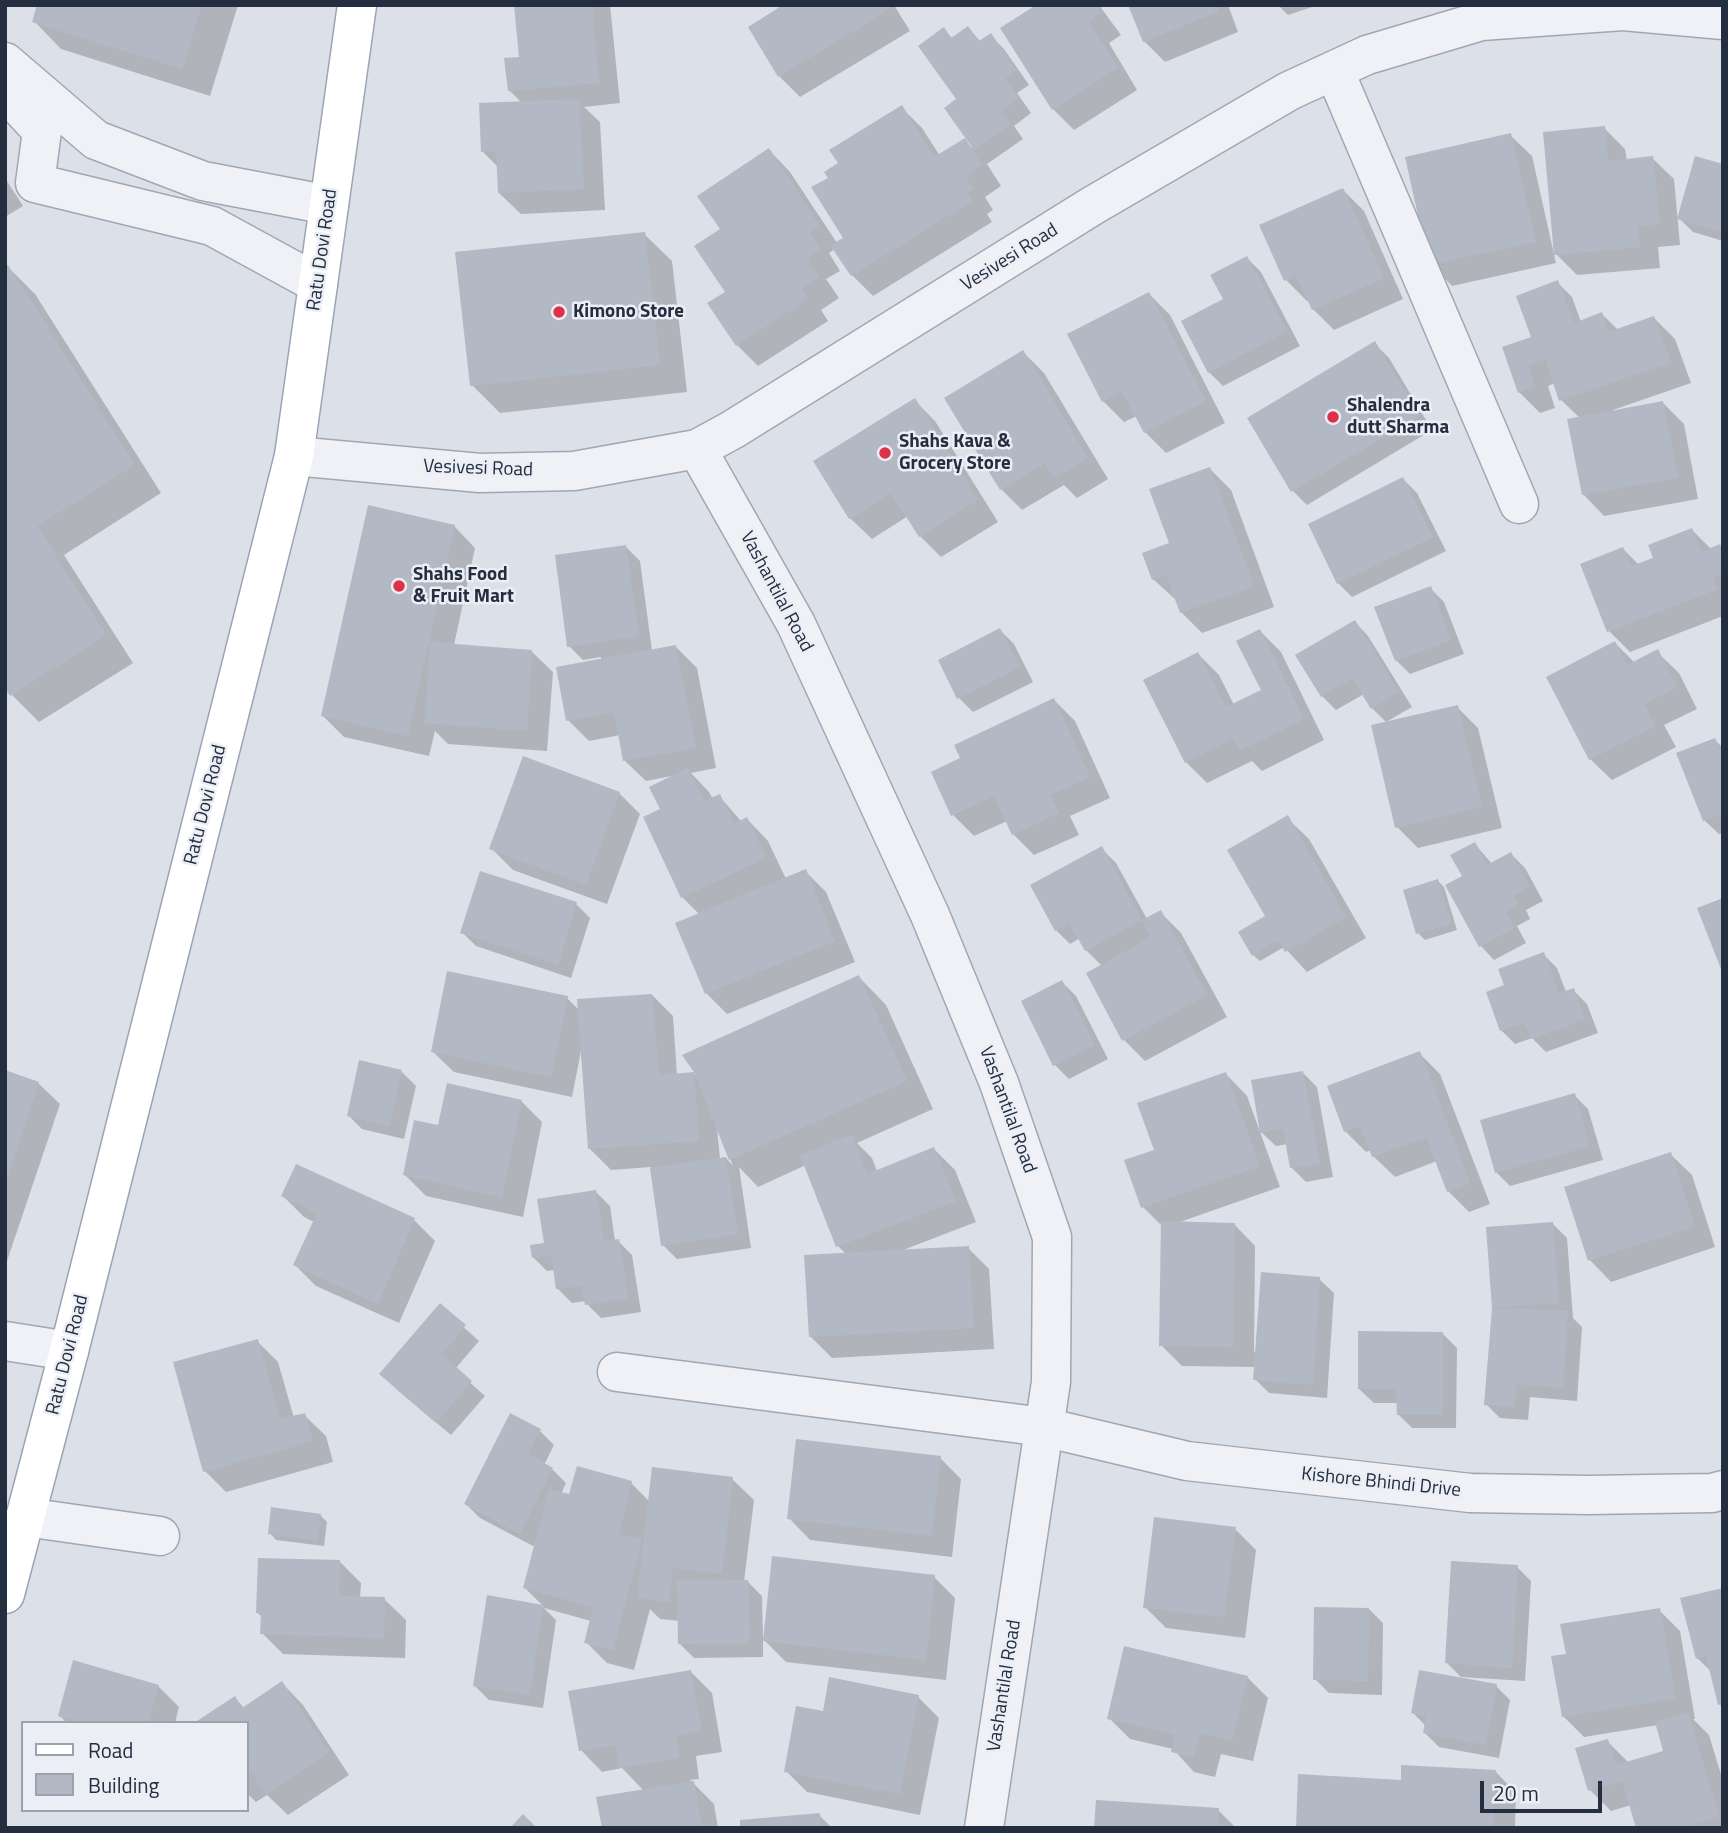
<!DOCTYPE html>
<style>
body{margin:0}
#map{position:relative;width:1728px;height:1833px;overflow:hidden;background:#dce0e8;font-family:"Titillium Web",sans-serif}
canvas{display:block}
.frame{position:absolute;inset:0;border:7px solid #242e40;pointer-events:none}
.legend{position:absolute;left:21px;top:1721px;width:228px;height:91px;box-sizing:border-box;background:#ebeff5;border:2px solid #9ba2ad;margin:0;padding:9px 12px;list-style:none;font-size:21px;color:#242e40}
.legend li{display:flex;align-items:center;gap:14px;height:35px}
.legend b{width:35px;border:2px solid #9ba2ad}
.scale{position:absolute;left:1480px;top:1781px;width:122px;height:32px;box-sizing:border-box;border:4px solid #242e40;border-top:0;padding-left:9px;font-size:21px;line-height:24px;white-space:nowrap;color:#242e40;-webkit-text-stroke:5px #ebeff5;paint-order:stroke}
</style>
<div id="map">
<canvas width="1728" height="1833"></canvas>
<div class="frame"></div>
<ul class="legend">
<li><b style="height:9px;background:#fff"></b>Road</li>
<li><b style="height:19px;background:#b2b9c5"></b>Building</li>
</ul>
<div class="scale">20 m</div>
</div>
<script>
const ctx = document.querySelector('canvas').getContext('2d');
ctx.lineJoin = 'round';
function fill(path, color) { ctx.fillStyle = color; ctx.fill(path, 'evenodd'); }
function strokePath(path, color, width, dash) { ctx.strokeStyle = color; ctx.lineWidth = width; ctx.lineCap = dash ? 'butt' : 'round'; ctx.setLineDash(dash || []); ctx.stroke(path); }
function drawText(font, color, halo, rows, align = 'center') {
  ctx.font = font + ' "Titillium Web",sans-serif'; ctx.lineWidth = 5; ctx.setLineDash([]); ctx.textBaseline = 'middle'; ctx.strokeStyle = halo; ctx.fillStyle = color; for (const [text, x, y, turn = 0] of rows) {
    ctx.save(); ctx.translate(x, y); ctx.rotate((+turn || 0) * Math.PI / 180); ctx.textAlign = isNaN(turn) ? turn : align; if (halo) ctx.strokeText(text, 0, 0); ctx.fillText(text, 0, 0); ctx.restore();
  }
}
const shadow = new Path2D(`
 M39 5H238L210 96 61 49 34 21Z
 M516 5H610L620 103 584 107 600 122 605 210 521 214 499 193 498 167 483 152 522 103 509 90 521 58Z
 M787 5H894L910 31 800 97 779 76Z
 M1040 5H1099L1121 35 1109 43 1137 90 1074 130 1053 109Z
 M1130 5H1228L1238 32 1165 62 1144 41Z
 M1278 5H1318L1288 15Z
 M968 28 981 42 990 35 1004 49 1029 85 1017 93 1031 113 1014 126 1023 139 987 164 1001 186 985 197 993 210 987 214 992 222 873 296 852 275 835 249 829 253 840 271 826 279 839 298 821 310 828 321 758 366 737 345 727 292 722 230 769 150 790 172 837 243 845 238 830 178 840 164 901 107 922 128 940 156 965 140 973 149 958 100 944 30 953 39Z
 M1604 128 1625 149 1627 161 1652 158 1674 179 1680 245 1658 247 1660 268 1577 275 1555 253Z
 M1510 135 1532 156 1556 263 1452 286 1431 264Z
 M1723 166V241L1693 232 1679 218Z
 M5 178 23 206 5 217Z
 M1343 190 1364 211 1403 299 1334 330 1313 309 1309 300 1307 301 1286 280Z
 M644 234 672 261 687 392 500 413 472 385Z
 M1247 258 1261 272 1300 346 1223 386 1209 372 1225 300Z
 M8 267 35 294 161 493 64 555 133 663 39 722 12 695Z
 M1557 282 1572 297 1581 322 1602 314 1618 330 1654 318 1675 339 1691 383 1613 410V412L1663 403 1684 424 1698 499 1604 516 1583 494 1580 418 1561 400 1555 383 1548 386 1555 408 1540 413 1519 392 1533 338Z
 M1149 294 1170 315 1225 423 1166 453 1145 432 1137 416 1124 422 1103 401Z
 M1375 344 1389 358 1432 430 1307 505 1293 491Z
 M1023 352 1044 373 1108 479 1077 498 1064 485 1022 510 1001 489Z
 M914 400 935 421 998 522 941 557 920 536 908 516 872 539 850 518 816 462Z
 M1210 469 1231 490 1274 607 1202 633 1181 612 1176 600 1153 579Z
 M1403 479 1417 493 1446 551 1352 597 1338 583Z
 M454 526 475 548 454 645 531 651 553 672 547 751 448 744 435 731 429 756 344 737 323 716Z
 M1692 530 1712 550 1720 546 1723 549V616L1630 652 1609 631 1623 549 1639 565 1655 559Z
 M626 547 640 561 652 651 676 647 697 668 716 768 691 773 709 792 713 799 719 796 742 822 747 819 768 841 786 879 805 871 826 892 855 962 727 1014 706 993 700 915 682 897 662 809 672 776 646 781 624 760 620 735 589 741 568 720 601 660V657L583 660 569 646Z
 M1430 588 1444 602 1464 654 1410 674 1396 660Z
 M1355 622 1368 636 1412 707 1386 722 1372 708 1364 694 1336 710 1322 696Z
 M1000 630 1014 644 1033 682 973 712 959 698 940 661Z
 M1260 631 1281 652 1324 740 1262 771 1252 761 1207 783 1186 762 1198 654 1219 675 1234 705 1263 691Z
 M1615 643 1635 663 1657 652 1679 673 1697 709 1664 725 1676 747 1612 780 1590 759Z
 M1054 700 1075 721 1110 798 1070 816 1079 835 1034 855 1013 834 1007 821 974 836 953 815 933 773 963 759Z
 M1457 707 1478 728 1502 828 1418 848 1397 827Z
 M1715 740 1723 748V833L1719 834 1704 820Z
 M619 793 640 814 607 904 513 870 491 848Z
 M1287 818 1309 839 1366 938 1307 972 1284 947 1260 961 1253 955 1267 916Z
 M1475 844 1492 864 1511 854 1525 868 1543 901 1526 910 1530 919 1517 926 1526 943 1494 960 1481 946 1464 877Z
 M1102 849 1116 863 1147 919 1160 912 1181 933 1227 1017 1145 1061 1124 1040 1102 966 1086 950 1080 938 1070 944 1056 930Z
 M1438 881 1444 887 1457 930 1425 940 1418 933Z
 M576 904 590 918 571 978 476 946 462 932Z
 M1543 954 1557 968 1566 992 1573 990 1587 1004 1598 1033 1546 1052 1532 1038 1515 1044 1501 1030 1506 986Z
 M859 977 886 1005 933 1109 857 1143 872 1158 877 1171 934 1149 955 1170 976 1222 903 1250 968 1248 989 1269 994 1349 832 1358 811 1337 846 1254 838 1246 806 1165 758 1187 739 1167 751 1248 677 1259 663 1245 651 1167 611 1170 590 1149 581 1051 572 1097 454 1072 432 1051 567 998 579 1010 652 995 673 1016 677 1076 697 1074ZM717 1128H718L733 1166 726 1158 720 1159Z
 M1062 982 1076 996 1108 1059 1069 1079 1055 1065Z
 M1419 1053 1440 1074 1490 1204 1469 1212 1448 1191 1437 1161 1395 1177 1373 1156 1371 1150 1366 1152 1345 1131Z
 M5 1072 38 1083 60 1104 7 1261Z
 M402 1072 416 1086 404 1139 362 1129 348 1115Z
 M1303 1073 1317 1087 1333 1177 1306 1182 1292 1168 1288 1144 1276 1146 1261 1132Z
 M1226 1074 1247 1096 1280 1187 1177 1223 1234 1224 1255 1246 1254 1352H1257L1319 1279 1334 1293 1327 1398 1269 1393 1255 1379 1256 1367 1182 1366 1161 1345 1163 1227 1143 1207 1156 1151Z
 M1574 1095 1588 1109 1603 1160 1510 1186 1496 1172Z
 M521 1101 542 1122 523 1217 426 1196 405 1175 439 1127Z
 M1670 1154 1692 1175 1715 1247 1611 1282 1590 1260 1566 1188Z
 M596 1192 610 1206 615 1241H618L632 1255 641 1312 601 1318 587 1304 586 1301 572 1303 558 1289 555 1270 547 1271 533 1257Z
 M283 1196 414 1220 435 1241 399 1323 316 1286 295 1265 314 1222 304 1217Z
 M1553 1224 1567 1238 1573 1318 1582 1327 1577 1401 1530 1397 1528 1420 1500 1418 1486 1404 1494 1308Z
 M440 1306 479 1341 455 1369 485 1396 451 1435 395 1388Z
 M1443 1334 1457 1348 1456 1428H1412L1398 1414V1403H1374L1359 1389Z
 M257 1341 278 1362 294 1418 304 1415 326 1436 333 1462 226 1492 205 1471Z
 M540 1431 554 1445 544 1465 552 1469 566 1483 561 1494 570 1496 631 1483 650 1502 732 1479 754 1500 744 1582H748L762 1596 763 1638 934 1577 955 1598 946 1680 786 1662 763 1639V1657L694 1658 680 1644V1621L660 1619 650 1609 634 1670 607 1663 586 1642 591 1621 544 1608 556 1620 543 1708 489 1700 475 1686 489 1597 544 1607 525 1588 535 1547 480 1518 466 1504Z
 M940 1458 961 1479 952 1557 810 1540 789 1518Z
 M320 1515 327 1522 324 1546 276 1540 270 1533Z
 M1235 1529 1256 1550 1245 1638 1166 1628 1145 1607Z
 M340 1562 361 1583 360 1598 384 1599 406 1620 405 1658 283 1654 262 1633 263 1618 258 1613Z
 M1517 1567 1531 1581 1525 1681 1461 1677 1447 1663Z
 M1723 1590V1708L1720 1704 1712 1672 1697 1658Z
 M1369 1609 1383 1623 1382 1695 1329 1693 1315 1679Z
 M1659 1610 1680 1631 1695 1719H1693L1709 1735 1723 1781V1828H1638L1631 1805 1611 1811 1590 1790 1607 1741 1628 1762 1665 1752 1658 1725 1584 1737 1563 1716 1568 1656Z
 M691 1672 712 1693 722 1752 696 1756 699 1779 690 1780 714 1804 718 1828H604L644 1791 622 1768 602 1772 581 1750Z
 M1247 1677 1268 1698 1253 1761 1221 1754 1215 1777 1194 1772 1173 1749 1130 1739 1109 1718Z
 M282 1683 303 1705 349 1775 288 1815 267 1795 256 1802 247 1793V1723L235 1698 244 1708Z
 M158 1686 179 1707 175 1723H67L60 1716Z
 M1496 1686 1510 1700 1499 1758 1439 1747 1425 1733 1426 1726 1413 1713Z
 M918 1697 939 1718 920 1815 807 1792 786 1771 824 1713Z
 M1495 1771 1516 1793 1515 1828H1297L1402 1782Z
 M1218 1810 1236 1828H1096Z
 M819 1815 832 1828H742Z`);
const building = new Path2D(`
 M37 5H202L182 69 32 22Z
 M514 5H592L599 83 508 91 504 58 519 57Z
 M783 5H887L890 9 778 77 748 27Z
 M1036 5H1096L1101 13 1089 21 1118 68 1052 110 1000 28Z
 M1128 5H1216L1219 11 1143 42Z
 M968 26 979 41 991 33 1016 70 1005 79 1019 98 1001 111 1011 124 974 150 944 108 956 99 918 46 944 27 951 38Z
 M579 99 584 189 498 193 496 151 481 152 479 103Z
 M902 105 934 157 965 138 982 165 965 175 973 189 967 192 972 201 851 276 830 245 843 238 811 187 828 178 824 172 838 163 829 150Z
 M1605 126 1608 161 1653 156 1660 224 1638 226 1640 247 1554 255 1543 132Z
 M1511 133 1536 242 1429 265 1405 157Z
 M769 148 819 225 809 232 820 249 807 258 819 277 801 288 808 299 736 346 707 303 725 292 694 246 720 229 697 196Z
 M1695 156 1723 164V232L1677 219Z
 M1343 188 1384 278 1312 310 1296 275 1284 281 1259 225Z
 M645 232 660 365 470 386 455 252Z
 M1247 256 1287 331 1208 373 1181 321 1223 299 1210 275Z
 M8 265 135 465 37 526 106 635 10 696 5 688V266Z
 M1558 280 1574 323 1602 312 1608 332 1654 316 1671 362 1559 401 1545 359 1528 365 1535 386 1518 393 1502 347 1531 337 1516 296Z
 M1149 292 1206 401 1144 433 1122 391 1102 402 1067 334Z
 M1375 341 1419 416 1291 492 1247 418Z
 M1023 350 1088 458 1054 478 1045 463 1000 490 944 398Z
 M915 398 978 500 919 537 891 493 849 519 813 461Z
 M1663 401 1678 478 1582 495 1567 419Z
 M1210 467 1254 586 1180 613 1166 575 1152 580 1142 553 1169 543 1149 489Z
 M1403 477 1433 537 1337 584 1308 524Z
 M368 505 455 525 408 736 321 716Z
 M1692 528 1701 552 1720 544 1723 550V573L1713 577 1718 589 1607 632 1580 564 1623 547 1631 566 1653 558 1648 545Z
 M626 545 639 636 567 647 555 555Z
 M1431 586 1451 640 1395 661 1374 607Z
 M1355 620 1399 692 1371 709 1352 678 1321 697 1295 655Z
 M1000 628 1020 667 957 699 938 660Z
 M1260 629 1304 719 1239 751 1233 739 1185 763 1143 680 1198 652 1226 707 1261 690 1236 641Z
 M1615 641 1627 665 1658 649 1677 687 1644 704 1656 726 1589 760 1546 677Z
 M430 642 532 650 527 731 425 723Z
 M676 645 696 748 623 761 614 712 566 721 556 667Z
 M1054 698 1090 777 1050 795 1059 813 1012 835 994 796 951 816 931 772 960 758 954 745Z
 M1458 705 1482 807 1395 828 1371 725Z
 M1715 738 1723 758V814L1703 821 1676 753Z
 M523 756 620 792 586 885 489 849Z
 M688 768 704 801 720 794 734 824 747 817 766 858 681 898 643 817 660 809 649 787Z
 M1288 815 1346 917 1285 952 1278 940 1252 956 1238 932 1265 916 1227 850Z
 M1475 842 1487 865 1511 852 1530 887 1513 896 1518 905 1505 912 1514 928 1479 947 1445 885 1462 876 1450 855Z
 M1102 846 1142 920 1085 951 1069 923 1055 931 1030 885Z
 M806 869 835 941 705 994 675 923Z
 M480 871 577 902 558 965 460 933Z
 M1438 879 1452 923 1416 934 1403 890Z
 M1723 898V974L1697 908Z
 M1161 910 1207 995 1122 1041 1086 973 1151 937 1142 920Z
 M1544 952 1559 993 1574 988 1585 1019 1531 1039 1524 1022 1500 1031 1486 992 1504 985 1498 969Z
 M447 971 568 996 551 1077 431 1052Z
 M859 975 907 1081 729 1160 694 1072 682 1055Z
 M1062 980 1095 1045 1053 1066 1021 1001Z
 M652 994 659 1075 694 1072 699 1141 588 1149 577 999Z
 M1420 1051 1470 1183 1447 1192 1426 1137 1372 1157 1360 1126 1344 1132 1327 1086Z
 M359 1060 402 1070 390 1126 347 1116Z
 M5 1070 39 1082 6 1182 5 1181Z
 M1303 1071 1320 1164 1290 1168 1283 1129 1260 1133 1251 1080Z
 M1226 1072 1260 1166 1141 1208 1124 1160 1154 1150 1137 1103Z
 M447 1083 522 1100 502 1197 403 1175 414 1120 438 1125Z
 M1575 1093 1590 1146 1495 1173 1480 1120Z
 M852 1135 867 1174 934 1147 956 1201 836 1247 800 1155Z
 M1671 1152 1695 1226 1588 1261 1564 1187Z
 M726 1157 738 1234 661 1246 650 1168Z
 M296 1164 415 1218 378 1304 293 1265 317 1213 281 1196Z
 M596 1190 604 1241 619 1239 628 1298 585 1305 582 1286 556 1289 551 1255 532 1258 530 1245 544 1243 537 1199Z
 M1161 1221 1235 1223 1233 1347 1159 1346Z
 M1553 1222 1559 1303 1492 1308 1568 1311 1563 1388 1516 1384 1515 1407 1484 1405 1492 1308 1486 1227Z
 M969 1246 974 1328 809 1337 804 1255Z
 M1261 1272 1320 1277 1313 1385 1253 1380Z
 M440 1303 466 1325 442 1354 472 1381 436 1423 379 1374Z
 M1358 1331 1443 1332V1415H1397L1396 1389H1358Z
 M258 1339 280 1419 305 1413 313 1441 203 1472 173 1362Z
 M510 1413 541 1429 528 1454 553 1468 520 1534 464 1504Z
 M796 1439 941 1456 932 1536 787 1519Z
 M577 1466 632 1481 619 1534 642 1540 613 1650 584 1643 593 1607 523 1588 549 1489 569 1494Z
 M652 1467 733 1477 722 1574 673 1568 669 1602 637 1598Z
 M271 1507 321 1514 318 1540 268 1534Z
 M1154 1517 1236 1527 1224 1617 1143 1608Z
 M772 1556 935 1575 926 1660 763 1641Z
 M258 1558 340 1560 339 1596 385 1597 384 1638 260 1634 261 1613H256Z
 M1451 1561 1518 1565 1512 1668 1445 1663Z
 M748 1580 750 1643 678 1644 677 1581Z
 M1723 1588V1704L1718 1705 1706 1656 1696 1659 1680 1598Z
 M487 1595 543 1605 530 1695 473 1686Z
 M1314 1607 1369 1608 1368 1681 1313 1680Z
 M1660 1608 1675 1698 1562 1717 1551 1656 1566 1654 1560 1624Z
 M1124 1646 1248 1676 1232 1741 1200 1733 1194 1757 1171 1752 1175 1734 1107 1719Z
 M73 1660 159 1685 148 1723H72L73 1720 58 1716Z
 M691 1670 702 1731 676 1735 679 1758 619 1768 615 1745 579 1751 568 1691Z
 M1419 1670 1497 1684 1486 1745 1423 1733 1426 1716 1411 1713Z
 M829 1677 919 1695 900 1794 784 1772 796 1706 823 1711Z
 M282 1681 329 1753 266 1795 250 1771 247 1774V1723H194L235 1696 242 1708Z
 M1688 1712 1719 1816 1679 1828H1636L1622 1781 1588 1791 1575 1748 1608 1739 1616 1765 1663 1751 1655 1722Z
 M1401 1765 1496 1770 1493 1828H1296L1298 1774 1401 1780Z
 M694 1781 702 1828H602L596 1797Z
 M1096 1800 1219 1808 1218 1828H1094Z
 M820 1813 821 1828H740V1820Z
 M523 1814 537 1828H510Z`);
const minor = new Path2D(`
 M5 62 96 140 203 181 329 205
 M1334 70 1519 504
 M5 91 42 131 35 183 212 226 318 284
 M697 449 796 624 930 915 999 1083 1052 1237 1051 1382 984 1828
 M294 456 480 473 574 471 697 449 732 430 1092 206 1289 91 1367 55 1481 21 1623 11 1723 20
 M5 1341 69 1351
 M617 1372 1044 1427 1187 1461 1470 1493 1588 1495 1712 1493 1723 1490
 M25 1517 160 1536`);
const major = new Path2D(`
 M5 1594 69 1351 294 456 357 5`);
const markers = [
 [559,312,7,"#dc3148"],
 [1333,417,7,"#dc3148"],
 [885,453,7,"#dc3148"],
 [399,586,7,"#dc3148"]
];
const streetNames = [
 ["Ratu Dovi Road",323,250,-82],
 ["Vesivesi Road",1010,258,-32],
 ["Vesivesi Road",478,469,2],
 ["Vashantilal Road",776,592,62],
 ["Ratu Dovi Road",206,805,-76],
 ["Vashantilal Road",1007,1110,70],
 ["Ratu Dovi Road",68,1355,-76],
 ["Kishore Bhindi Drive",1381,1483,6],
 ["Vashantilal Road",1005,1686,-81]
];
const poiNames = [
 ["Kimono Store",573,312],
 ["Shalendra",1347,406],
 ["dutt Sharma",1347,428],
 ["Shahs Kava &",899,442],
 ["Grocery Store",899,464],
 ["Shahs Food",413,575],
 ["& Fruit Mart",413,597]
];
fill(shadow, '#0003');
fill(building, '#b2b9c5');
strokePath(minor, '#a1a7b2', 41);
strokePath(major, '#9aa4b5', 41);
strokePath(minor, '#eff1f6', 38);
strokePath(major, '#fff', 38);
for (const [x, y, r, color] of markers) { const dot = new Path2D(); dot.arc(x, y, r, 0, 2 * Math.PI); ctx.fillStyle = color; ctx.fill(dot); strokePath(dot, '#ebeff5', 2.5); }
drawText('19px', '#242e40', '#ebeff5', streetNames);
drawText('bold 19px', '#242e40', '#ebeff5', poiNames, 'left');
</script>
